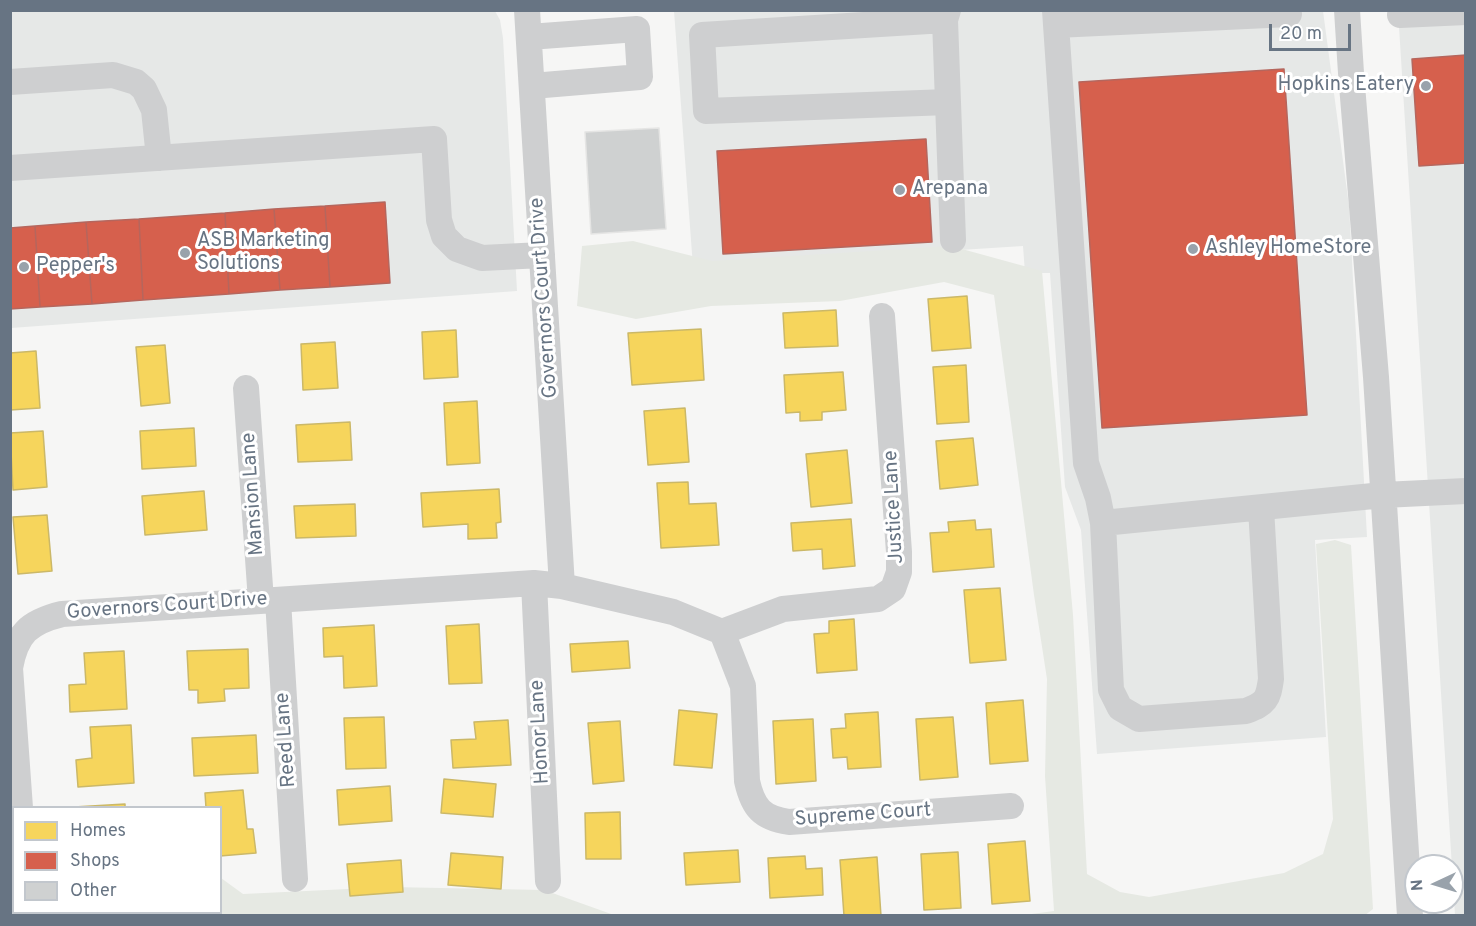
<!DOCTYPE html>
<style>
body{margin:0}
#map{position:relative;width:1476px;height:926px;overflow:hidden;background:#f6f6f5;font-family:Overpass,sans-serif}
canvas{display:block}
.frame{position:absolute;inset:0;border:12px solid #677483;pointer-events:none}
.legend{position:absolute;left:12px;top:806px;width:210px;height:108px;box-sizing:border-box;background:#fff;border:2px solid #c2c7cd;margin:0;padding:8px 10px;list-style:none;font-size:18px;color:#677483}
.legend li{display:flex;align-items:center;gap:12px;height:30px}
.legend b{width:30px;border:2px solid #c2c7cd}
.north{position:absolute;left:1404px;top:854px;width:60px;height:60px;box-sizing:border-box;background:#fff;border:2px solid #c2c7cd;border-radius:50%;rotate:266deg;font-size:16px;font-weight:700;line-height:24px;text-align:center;color:#677483}
.north::after{content:'';display:block;margin:auto;width:21px;height:27px;background:#99a2ab;clip-path:polygon(50% 0,100% 100%,50% 72%,0 100%)}
.scale{position:absolute;left:1269px;top:24px;width:82px;height:27px;box-sizing:border-box;border:3px solid #677483;border-top:0;padding-left:8px;font-size:18px;line-height:21px;white-space:nowrap;color:#677483;-webkit-text-stroke:4px #fff;paint-order:stroke}
</style>
<div id="map">
<canvas width="1476" height="926"></canvas>
<div class="frame"></div>
<ul class="legend">
<li><b style="height:16px;background:#f6d55c"></b>Homes</li>
<li><b style="height:16px;background:#d6604d"></b>Shops</li>
<li><b style="height:16px;background:#cfd1d1"></b>Other</li>
</ul>
<div class="north">N</div>
<div class="scale">20 m</div>
</div>
<script>
const ctx = document.querySelector('canvas').getContext('2d');
ctx.lineJoin = 'round';
function fill(path, color) { ctx.fillStyle = color; ctx.fill(path, 'evenodd'); }
function strokePath(path, color, width, dash) { ctx.strokeStyle = color; ctx.lineWidth = width; ctx.lineCap = dash ? 'butt' : 'round'; ctx.setLineDash(dash || []); ctx.stroke(path); }
function drawText(font, color, halo, rows, align = 'center') {
  ctx.font = font + ' Overpass,sans-serif'; ctx.lineWidth = 6; ctx.setLineDash([]); ctx.textBaseline = 'middle'; ctx.strokeStyle = halo; ctx.fillStyle = color; for (const [text, x, y, turn = 0] of rows) {
    ctx.save(); ctx.translate(x, y); ctx.rotate((+turn || 0) * Math.PI / 180); ctx.textAlign = isNaN(turn) ? turn : align; if (halo) ctx.strokeText(text, 0, 0); ctx.fillText(text, 0, 0); ctx.restore();
  }
}
const built = new Path2D(`
 M11 11H495L500 20 503 38 517 291 11 328Z
 M674 11H1323L1349 206 1367 537 1315 540 1326 737 1097 754 1081 530 1065 487 1050 273H1025L1023 246 693 267Z
 M1398 11H1465V915H1455Z`);
const green = new Path2D(`
 M633 241 712 261 951 246 1042 271 1073 615 1087 874 1120 892 1149 897 1284 873 1323 854 1333 819 1316 544 1335 540 1351 545 1373 909 1364 916 1024 915 1054 911 1045 776 1047 679 1034 595 994 295 944 282 840 301 711 306 636 319 577 306 582 246Z
 M221 878 243 894 390 887 544 890 614 915 169 916V913L220 912Z`);
const homes = new Path2D(`
 M967 296 971 348 932 351 928 299Z
 M836 310 838 346 785 348 783 313Z
 M701 329 704 380 632 385 628 333Z
 M456 330 458 377 424 379 422 332Z
 M335 342 338 388 303 390 301 344Z
 M165 345 170 403 141 406 136 347Z
 M36 351 40 408 10 410V353Z
 M966 365 969 422 937 424 933 367Z
 M843 372 846 410 822 412V420L800 421V412L786 413 784 375Z
 M477 401 480 463 447 465 444 403Z
 M685 408 689 462 648 465 644 411Z
 M350 422 352 460 298 462 296 425Z
 M194 428 196 466 142 469 140 431Z
 M43 431 47 487 13 490 10 433Z
 M973 438 978 485 940 489 936 441Z
 M847 450 852 503 811 507 806 454Z
 M688 482 689 504 716 503 719 545 661 548 657 483Z
 M499 489 501 522 496 523 497 538 468 539V524L423 527 421 493Z
 M204 491 207 530 145 535 142 496Z
 M355 504 356 536 296 538 294 506Z
 M47 515 52 571 18 574 13 517Z
 M851 519 855 566 823 569 822 549 793 551 791 523Z
 M975 520 976 530 991 529 994 567 933 572 930 533 949 532 948 522Z
 M1000 588 1006 660 970 663 964 590Z
 M854 619 857 670 817 673 814 634 829 633V621Z
 M479 624 482 683 449 684 446 626Z
 M374 625 377 686 344 688 343 656 324 657 323 628Z
 M628 641 630 668 572 672 570 644Z
 M248 649 249 688 224 689 225 701 198 703V690H189L187 651Z
 M124 651 127 709 70 712 69 685 86 684 84 653Z
 M1023 700 1028 761 990 764 986 703Z
 M679 710 717 714 712 768 674 765Z
 M878 712 881 767 848 769 847 757 833 758 831 729 846 728 845 714Z
 M384 717 386 768 346 769 344 718Z
 M953 717 958 777 920 780 916 719Z
 M813 719 816 781 776 784 773 721Z
 M508 720 511 765 453 768 451 740 476 739 474 722Z
 M620 721 624 781 593 784 588 723Z
 M131 725 134 783 78 787 76 760 92 758 90 727Z
 M256 735 258 773 194 776 192 738Z
 M444 779 496 784 493 817 441 813Z
 M390 786 392 821 339 825 337 790Z
 M243 790 247 829H253L256 853 220 856V808H206L205 793Z
 M125 804V808H74V807Z
 M620 812 621 859H586L585 813Z
 M1025 841 1030 901 992 904 988 844Z
 M738 850 740 882 686 885 684 853Z
 M958 852 961 908 924 910 921 854Z
 M451 853 503 857 501 889 448 885Z
 M805 856 806 869 822 868 823 895 770 898 768 858Z
 M877 857 881 916H844L840 860Z
 M401 860 403 892 350 896 347 864Z
 M87 912H144L145 916H87Z`);
const shops = new Path2D(`
 M1466 55V163L1419 166 1412 59Z
 M1284 69 1307 415 1102 428 1079 82Z
 M926 139 932 242 723 254 717 151Z
 M385 202 390 283 330 287 325 206Z
 M325 206 330 287 280 290 274 209Z
 M274 209 280 290 229 294 225 213Z
 M225 213 229 294 143 300 139 219Z
 M139 219 143 300 92 304 86 222Z
 M86 222 92 304 40 307 35 226Z
 M35 226 40 307 10 309V228Z`);
const building = new Path2D(`
 M659 128 666 229 591 234 585 132Z`);
const minor = new Path2D(`
 M527 10 562 586
 M948 10 945 20 953 240
 M1055 10 1086 463 1098 498 1103 523 1111 690 1120 708 1139 719 1246 711C1266 703 1268 700 1271 679L1261 508
 M1347 10 1351 73 1376 377 1410 916
 M1400 15 1466 12
 M945 20 702 35 706 111 948 102
 M1056 25 1289 14
 M529 37 637 29 640 77 532 86
 M10 82 113 75 136 82 144 89 154 110 159 158
 M10 168 434 139 439 220 444 236 457 249 482 258 542 255
 M246 388 261 601
 M1103 523 1383 495 1466 491
 M534 583 548 881
 M278 600 295 879
 M722 632 783 609 878 599 893 589 899 572V552L882 316
 M722 632 743 686 747 781C753 808 762 818 789 822L1011 806
 M10 668C16 634 29 622 62 614L534 583 562 586 673 612 722 632
 M10 668 20 808
 M28 912V916`);
const markers = [
 [1426,86,6,"#99a2ab"],
 [900,190,6,"#99a2ab"],
 [1193,249,6,"#99a2ab"],
 [185,253,6,"#99a2ab"],
 [24,267,6,"#99a2ab"]
];
const poiNames = [
 ["Hopkins Eatery",1414,86,"right"],
 ["Arepana",912,190],
 ["ASB Marketing",197,242],
 ["Solutions",197,265],
 ["Ashley HomeStore",1205,249],
 ["Pepper's",36,267]
];
const streetNames = [
 ["Governors Court Drive",545,298,-94],
 ["Mansion Lane",254,494,-94],
 ["Justice Lane",895,507,-93],
 ["Governors Court Drive",167,607,-4],
 ["Honor Lane",541,732,-93],
 ["Reed Lane",287,740,-94],
 ["Supreme Court",863,816,-4]
];
fill(built, '#e6e8e7');
fill(green, '#e6e9e3');
fill(homes, '#f6d55c');
strokePath(homes, '#cbb868', 1.5);
fill(shops, '#d6604d');
strokePath(shops, '#b5665d', 1.5);
fill(building, '#cfd1d1');
strokePath(building, '#e5e5e4', 1.5);
strokePath(minor, '#cecfd0', 26);
for (const [x, y, r, color] of markers) { const dot = new Path2D(); dot.arc(x, y, r, 0, 2 * Math.PI); ctx.fillStyle = color; ctx.fill(dot); strokePath(dot, '#fff', 2); }
drawText('20px', '#677483', '#fff', poiNames, 'left');
drawText('20px', '#677483', '#fff', streetNames);
</script>
